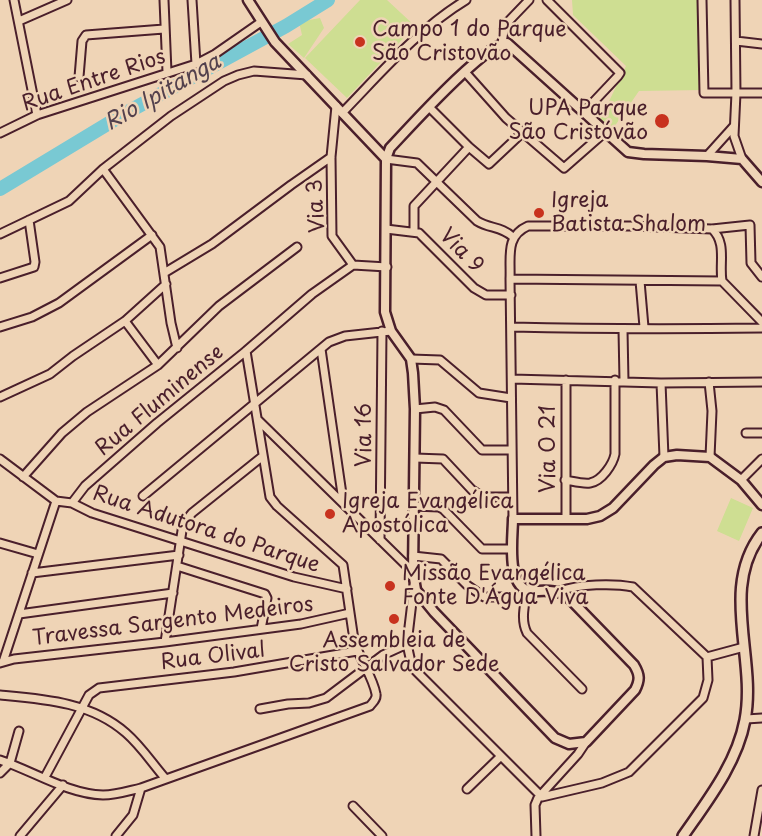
<!DOCTYPE html>
<meta charset="utf-8">
<style>
body{margin:0}
canvas{display:block;background:#efd4b6}
</style>
<canvas width="762" height="836"></canvas>
<script>
const ctx = document.querySelector('canvas').getContext('2d');
ctx.lineJoin = 'round';
function fill(path, color) { ctx.fillStyle = color; ctx.fill(path, 'evenodd'); }
function strokePath(path, color, width, dash) { ctx.strokeStyle = color; ctx.lineWidth = width; ctx.lineCap = dash ? 'butt' : 'round'; ctx.setLineDash(dash || []); ctx.stroke(path); }
function drawText(font, color, halo, rows, align = 'center') {
  ctx.font = font + ' "Playpen Sans",sans-serif'; ctx.lineWidth = 5; ctx.setLineDash([]); ctx.textBaseline = 'middle'; ctx.strokeStyle = halo; ctx.fillStyle = color; for (const [text, x, y, turn = 0] of rows) {
    ctx.save(); ctx.translate(x, y); ctx.rotate((+turn || 0) * Math.PI / 180); ctx.textAlign = isNaN(turn) ? turn : align; if (halo) ctx.strokeText(text, 0, 0); ctx.fillText(text, 0, 0); ctx.restore();
  }
}
const green = new Path2D(`
 M360 0H387L415 26 347 98 305 58Z
 M572 0H703L704 90 639 91 610 133 599 122 626 66 573 15Z
 M320 18 324 28 304 58 288 44 302 35 299 22Z
 M731 498 753 508 739 541 717 531Z`);
const river = new Path2D(`
 M0 189 124 114 286 26 328 0`);
const minor = new Path2D(`
 M14 0 37 115
 M164 0 167 72
 M192 0 196 64
 M547 0 620 73 618 76 584 112
 M702 0 704 93H762
 M735 0 736 93 734 136 742 159
 M19 21 67 0
 M736 41 762 44
 M502 43 505 25 529 0
 M465 72 506 118 564 168 605 132
 M79 77 82 41 86 35 164 29
 M336 106 331 157 332 236 353 265 387 267
 M429 107 469 147 489 164 523 132
 M342 113C381 73 418 29 466 0
 M0 133 37 115 196 64 215 54 261 22
 M707 156 734 126
 M386 159 417 163 477 221C490 229 501 226 513 237
 M103 169 160 247 171 323 177 348
 M386 229 419 233 474 288 486 295H511
 M712 229C727 243 719 263 722 281L762 322
 M414 231V206L469 147
 M0 234 69 201 103 169 171 116 224 81 238 75 254 71 307 75
 M164 273 212 244 291 185 331 157
 M0 278 34 267 35 262 29 220
 M510 279 722 281
 M640 281 644 327
 M125 321 158 365
 M0 327 32 317 59 303 152 235
 M512 327C595 329 678 329 762 328
 M623 330 624 381
 M321 349 343 501
 M411 359 440 360 479 393 511 398
 M512 379 661 383 762 382
 M566 380V519
 M709 382 712 411 710 457
 M661 383 664 457
 M0 397 50 374 73 356 125 321 166 284
 M415 409 435 407 444 410 482 450H512
 M258 420 413 572
 M746 433H762
 M415 458 443 459 472 490 480 495 488 497H512
 M0 459 56 501 72 503 92 513 294 577 347 589
 M23 477 62 433 87 412 158 365 219 306 297 247
 M565 480C572 481 582 484 590 483 602 481 613 464 615 454V380
 M741 480 762 459
 M143 496 329 342 345 336 391 331
 M72 503 85 486 157 423 246 351 312 294 353 265
 M413 506 439 507 443 509 482 549H512
 M513 519 510 279C511 257 505 236 528 226H630L712 229 750 225 751 263 762 277
 M380 540 382 331
 M0 543 38 554
 M413 556 441 559 467 585 484 597H526
 M177 566 265 594 267 598 261 629
 M32 573 179 555
 M414 585 407 644 412 667 542 797 602 783 629 772 703 698 708 680 707 657 633 587C613 583 579 584 560 591
 M526 595C524 608 521 621 527 633L582 689
 M19 614 173 593
 M165 642 183 524 192 513 263 456
 M707 657 744 647
 M3 662 56 501
 M0 663 14 659 165 642 301 624 350 613
 M0 695C44 699 91 702 126 733 141 746 152 763 165 778
 M260 709 288 704 309 703 326 698 383 655 407 644
 M746 719 762 718
 M0 760C33 771 68 794 103 795 116 795 128 791 141 788L370 706C373 702 377 699 376 694 373 677 359 658 354 640L343 565 277 506 270 497 246 351
 M0 773 10 763 19 731
 M45 777 89 695 99 688 234 672 357 651
 M467 789 500 757
 M353 806 382 836
 M20 836 63 785
 M116 836 133 815 141 788
 M536 836 535 805 538 798 578 754 586 742
 M754 836 762 790`);
const tertiary = new Path2D(`
 M248 0 275 42 386 159
 M762 182 742 159 707 156 644 154 628 152 507 43C484 44 409 128 390 148L386 159 385 312 391 331 411 359 413 373 415 409 413 572 416 590 434 612 555 738 569 744 586 742 635 690C640 680 640 675 634 665L568 597C557 589 545 591 532 591 505 589 513 537 513 519H587L600 516 613 508 654 465 664 457 677 455 710 457 741 480 762 505`);
const secondary = new Path2D(`
 M683 836C708 800 737 763 745 720 757 658 719 588 762 533`);
const markers = [
 [360,42,6,"#c8321e"],
 [662,121,8,"#c8321e"],
 [539,213,6,"#c8321e"],
 [330,514,6,"#c8321e"],
 [390,586,6,"#c8321e"],
 [394,619,6,"#c8321e"]
];
const poiNames = [
 ["Campo 1 do Parque",372,30],
 ["São Cristovão",372,54],
 ["UPA Parque",648,109,"right"],
 ["São Cristóvão",648,133,"right"],
 ["Igreja",551,201],
 ["Batista Shalom",551,225],
 ["Igreja Evangélica",342,502],
 ["Apostólica",342,526],
 ["Missão Evangélica",402,574],
 ["Fonte D'Água Viva",402,598],
 ["Assembleia de",394,641,"center"],
 ["Cristo Salvador Sede",394,665,"center"]
];
const streetNames = [
 ["Rua Entre Rios",94,81,-19],
 ["Via 3",317,206,-93],
 ["Via 9",461,251,46],
 ["Rua Fluminense",160,401,-40],
 ["Via 16",365,435,-90],
 ["Via O 21",549,449,-90],
 ["Rua Adutora do Parque",206,530,18],
 ["Travessa Sargento Medeiros",173,622,-7],
 ["Rua Olival",213,657,-7]
];
const waterNames = [
 ["Rio Ipitanga",163,93,-30]
];
fill(green, '#cede92');
strokePath(river, '#79c9d3', 14);
strokePath(minor, '#4a1f2b', 11);
strokePath(tertiary, '#4a1f2b', 13);
strokePath(secondary, '#4a1f2b', 14);
strokePath(minor, '#efd4b6', 7);
strokePath(tertiary, '#efd4b6', 8);
strokePath(secondary, '#efd4b6', 9);
for (const [x, y, r, color] of markers) { const dot = new Path2D(); dot.arc(x, y, r, 0, 2 * Math.PI); ctx.fillStyle = color; ctx.fill(dot); strokePath(dot, '#efd4b6', 2); }
drawText('21px', '#4a1f2b', '#efd4b6', poiNames, 'left');
drawText('21px', '#4a1f2b', '#efd4b6', streetNames);
drawText('italic 22px', '#53414d', '#efd4b6', waterNames);
</script>
